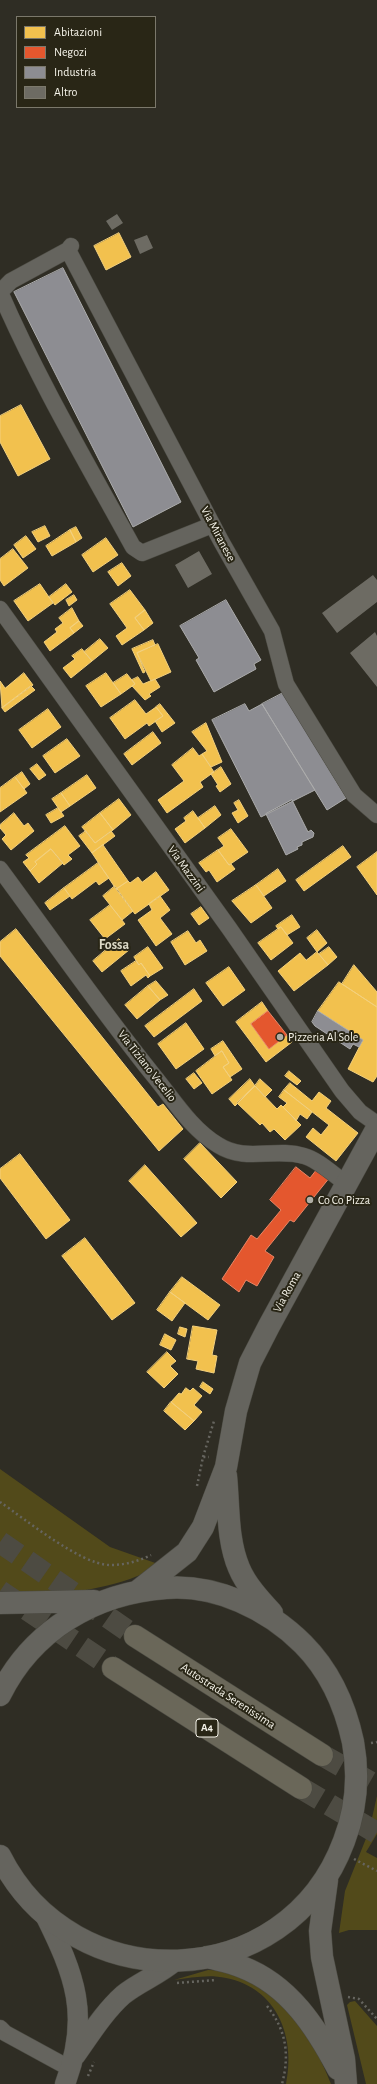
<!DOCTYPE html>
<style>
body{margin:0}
#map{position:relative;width:377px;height:2084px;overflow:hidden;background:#2f2d24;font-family:"Alegreya Sans",sans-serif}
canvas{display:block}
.legend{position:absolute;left:16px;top:16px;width:140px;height:92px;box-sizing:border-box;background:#292616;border:1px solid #7b786b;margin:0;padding:5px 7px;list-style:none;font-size:12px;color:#f6f4ea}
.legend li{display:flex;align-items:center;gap:8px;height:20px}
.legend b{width:20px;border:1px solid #7b786b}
</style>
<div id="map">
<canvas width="377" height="2084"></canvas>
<ul class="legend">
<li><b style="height:11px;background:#f2c14e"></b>Abitazioni</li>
<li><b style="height:11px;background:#e4572e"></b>Negozi</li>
<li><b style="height:11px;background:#8d8d92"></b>Industria</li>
<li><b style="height:11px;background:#6d6b63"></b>Altro</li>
</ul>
</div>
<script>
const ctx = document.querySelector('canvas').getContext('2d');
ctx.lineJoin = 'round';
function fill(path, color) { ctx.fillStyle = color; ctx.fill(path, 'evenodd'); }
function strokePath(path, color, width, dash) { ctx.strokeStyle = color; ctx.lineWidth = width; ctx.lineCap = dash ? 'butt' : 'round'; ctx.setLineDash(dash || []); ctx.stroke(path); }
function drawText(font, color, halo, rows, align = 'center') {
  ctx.font = font + ' "Alegreya Sans",sans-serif'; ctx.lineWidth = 4; ctx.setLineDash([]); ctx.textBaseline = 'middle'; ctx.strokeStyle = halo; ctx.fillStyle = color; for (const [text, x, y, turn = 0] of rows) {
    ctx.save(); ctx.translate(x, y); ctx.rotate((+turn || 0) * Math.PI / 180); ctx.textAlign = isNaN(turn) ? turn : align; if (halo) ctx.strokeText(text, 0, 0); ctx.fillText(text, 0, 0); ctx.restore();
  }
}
const green = new Path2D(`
 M0 1469 110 1547 161 1565C151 1570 141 1575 130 1579 89 1593 43 1596 0 1597Z
 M377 1796V1834L366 1852 377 1858V1930H349L339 1933 345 1891 369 1831Z
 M208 1970C267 1970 313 2034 331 2084H286C296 2037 277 1988 226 1978 208 1974 191 1978 174 1980Z
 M355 2001 377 2026V2084H366L347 2005 350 2002Z`);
const homes = new Path2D(`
 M119 233 131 257 106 270 94 246Z
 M21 405 50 459 18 476 0 442V416Z
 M45 526 50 536 38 542 32 532Z
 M76 527 82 538 76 542 70 530Z
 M70 530 76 542 52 556 46 546Z
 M26 536 36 549 23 558 14 545Z
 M106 538 118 555 93 572 82 555Z
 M13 549 28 568 4 586 0 580V559Z
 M122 563 131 576 118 586 108 572Z
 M40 584 53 603 28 621 14 601Z
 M66 584 72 592 55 605 49 597Z
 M130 590 145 610 135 618 144 630 122 645 116 636 127 628 110 604Z
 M74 595 77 600 69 606 66 600Z
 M72 608 79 621 70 628 74 633 50 651 44 642 57 632 55 629 63 623 59 618Z
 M145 610 153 623 144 630 135 618Z
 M79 621 83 626 74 633 70 628Z
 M100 639 108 648 92 661 84 652Z
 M153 640 155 645 137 653 145 672 143 673 132 649Z
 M158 644 171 672 151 681 137 653Z
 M82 649 92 661 71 678 63 668 75 659 72 656Z
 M24 673 33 685 2 708 0 681 5 688Z
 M106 673 121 694 101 707 86 686Z
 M127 674 135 684 121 694 113 683Z
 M138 677 143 684 155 679 160 687 149 694 151 696 145 700 132 686 135 684 132 680Z
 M31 686 35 690 5 712 2 708Z
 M135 700 146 714 156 707 163 716 149 726 147 723 125 739 110 718Z
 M160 704 175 723 162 732 155 721 163 716 156 707Z
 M48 709 61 727 32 748 19 730Z
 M206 723 222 762 211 767 202 754 207 751 192 732Z
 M153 732 161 743 132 765 124 754Z
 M67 739 80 756 55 773 43 756Z
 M193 748 199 756 202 754 214 772 200 782 203 787 167 813 158 800 184 781 172 765Z
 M37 764 46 775 39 780 30 769Z
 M221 767 231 784 220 792 216 786 218 785 211 774Z
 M22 772 30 784 24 789 15 777Z
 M87 775 96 788 70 806 61 793Z
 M15 777 27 793 0 812V788Z
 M61 793 70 806 61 812 52 799Z
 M119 799 131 815 113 830 100 813Z
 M239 800 248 816 238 823 232 813 238 810 234 803Z
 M215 806 221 815 205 828 198 818Z
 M58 808 64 816 51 823 46 815Z
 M193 811 205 828 185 843 175 829 186 821 184 818Z
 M14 813 24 826 28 823 34 831 11 850 2 839 6 835 0 828V825Z
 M100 813 113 830 95 843 82 827Z
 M65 826 80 846 68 855 72 859 64 865 51 849 35 862 37 864 30 871 23 862 29 858 26 855Z
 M231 829 248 852 229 865 218 850 224 846 218 838Z
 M86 831 95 843 111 831 115 836 92 853 79 836Z
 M103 845 128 881 116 889 92 853Z
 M343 846 351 857 304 891 296 880Z
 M51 849 63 863 39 883 30 871 37 864 35 862Z
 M218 850 229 865 231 864 235 869 217 882 209 870 206 872 199 863Z
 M377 852V895L357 867Z
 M98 863 109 878 99 885 96 881 72 899 64 888Z
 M278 869 286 881 264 896 256 885Z
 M156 872 169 890 135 914 116 889 128 881 130 883 138 877 142 882Z
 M256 885 272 908 251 923 232 901Z
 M115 886 133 911 122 920 103 896Z
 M64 888 70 896 50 910 45 903Z
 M160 896 170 910 160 918 172 934 156 946 138 920 152 910 149 904Z
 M110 905 125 924 105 939 90 920Z
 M201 907 209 918 199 925 191 914Z
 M292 915 300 927 287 935 281 927 278 929 276 926Z
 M281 927 293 943 271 960 258 943Z
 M16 929 158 1107 163 1104 183 1129 159 1151 0 956V942Z
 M317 930 327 943 317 952 307 938Z
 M188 931 196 943 200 940 207 951 185 965 171 942Z
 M119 939 129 950 102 972 93 961Z
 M148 947 163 968 150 976 141 963 139 965 134 957Z
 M329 947 337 957 328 965 319 954Z
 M317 952 328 965 294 991 278 971 300 953 306 960Z
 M136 961 139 965 141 963 150 976 148 978 146 975 131 986 121 971Z
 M354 965 377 992V1007L342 984Z
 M229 967 245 990 223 1006 206 983Z
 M156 981 168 995 160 1000 148 986Z
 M339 982 377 1007V1076L373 1082 348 1069 363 1040 318 1011Z
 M148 986 160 1000 137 1019 125 1005Z
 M194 989 202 1001 154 1037 145 1026Z
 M262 1002 268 1011 251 1024 269 1049 287 1035 292 1042 266 1062 236 1022Z
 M186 1023 204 1049 176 1069 158 1044Z
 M223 1041 242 1069 230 1077 223 1067 229 1063 222 1051 215 1056 211 1049Z
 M222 1051 229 1063 223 1067 232 1080 212 1094 196 1071Z
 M289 1071 301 1081 297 1085 285 1076Z
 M194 1073 202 1083 194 1089 186 1079Z
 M250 1079 255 1086 235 1106 229 1099Z
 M260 1079 272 1090 265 1097 255 1086Z
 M290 1083 312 1101 319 1092 331 1101 326 1108 358 1133 336 1161 306 1137 313 1128 321 1135 329 1125 284 1090Z
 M255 1086 277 1109 281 1105 301 1125 285 1140 274 1129 270 1132 262 1123 260 1125 237 1103Z
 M284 1090 312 1112 307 1119 300 1114 296 1121 283 1107 287 1103 279 1097Z
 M200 1143 237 1182 221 1198 184 1159Z
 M20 1154 70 1220 46 1239 0 1178V1169Z
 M145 1165 197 1223 181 1237 129 1181Z
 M85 1238 135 1303 112 1320 62 1256Z
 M182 1277 220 1305 208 1320 170 1292Z
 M170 1292 185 1303 172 1321 157 1310Z
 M193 1326 217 1330 212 1355 217 1356 214 1373 196 1369 198 1361 187 1359Z
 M180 1327 187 1329 185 1337 178 1334Z
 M165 1334 176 1340 171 1350 160 1345Z
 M167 1352 176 1361 170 1366 178 1374 164 1388 147 1372Z
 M203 1382 213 1389 210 1394 200 1387Z
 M186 1388 190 1391 193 1388 202 1396 194 1405 202 1412 194 1421 171 1402 179 1393 181 1394Z
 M171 1402 194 1421 185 1430 164 1411Z`);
const shops = new Path2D(`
 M268 1011 287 1035 269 1049 251 1024Z
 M296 1167 310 1178 317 1169 330 1177 294 1222 290 1220 265 1251 274 1257 257 1286 246 1280 239 1292 222 1279 251 1235 257 1239 281 1210 270 1200Z`);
const industry = new Path2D(`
 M63 268 181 502 133 527 14 292Z
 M226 600 261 660 254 664 256 669 214 692 196 660 199 658 180 626Z
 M283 693 346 798 327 810 262 704Z
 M245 704 249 711 262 704 315 790 261 817 212 720Z
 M292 800 308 832 311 830 314 833 313 837 302 842V845L297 847 298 849 286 855 266 814Z
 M318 1011 363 1040 359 1047 353 1044 350 1049 315 1026 312 1022Z`);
const building = new Path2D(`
 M117 214 123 223 112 230 106 221Z
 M147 235 153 248 140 254 134 240Z
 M199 551 212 574 188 588 175 565Z
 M373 575 377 580V602L337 633 322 613Z
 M375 632 377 636V687L350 653Z`);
const motorwayTunnel = new Path2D(`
 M0 1542 135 1636
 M0 1591 113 1668
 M322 1755 377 1786
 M301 1788 377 1833`);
const path = new Path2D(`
 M203 1457 214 1421
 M197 1486 203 1457H209
 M0 1502C25 1519 80 1564 109 1565 124 1565 137 1562 151 1555
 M371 1743 377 1742
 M354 1859 377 1871
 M177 1983 216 1980
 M348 1997 359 1999 377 2019
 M267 2006C286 2030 290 2054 282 2084
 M88 2076 94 2062`);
const minor = new Path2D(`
 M71 246 68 250 221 541 272 631 286 684 354 795 377 815
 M68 250 11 281 0 292C38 380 87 463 133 547L142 553 212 525
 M0 609 229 928 342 1091 360 1112 377 1124
 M0 869C51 938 100 1009 154 1076 173 1099 191 1129 218 1145 246 1163 275 1147 304 1156 317 1159 335 1176 347 1184
 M0 2028 5 2033 71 2069`);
const tertiary = new Path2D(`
 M44 1913C75 1975 91 2016 65 2084
 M75 2056C90 2035 104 2012 123 1995 139 1982 159 1975 175 1961`);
const secondary = new Path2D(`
 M226 1476C229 1507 227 1540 239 1568 246 1585 260 1600 272 1613
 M139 1590 187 1552 203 1527 226 1467 236 1411 250 1363 269 1326 377 1128
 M0 1603 94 1601
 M0 1695C32 1630 95 1593 166 1588 216 1584 268 1609 303 1644 330 1671 345 1705 353 1742 359 1775 356 1810 344 1841 287 1995 73 2001 0 1856
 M327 1880 320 1931 322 1957 344 2059 346 2084
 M207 1957C218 1960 231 1962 242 1967 289 1985 316 2027 338 2069`);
const motorway = new Path2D(`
 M135 1636 322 1755
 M113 1668 301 1788`);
const markers = [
 [280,1037,4,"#b0aea5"],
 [310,1200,4,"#b0aea5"]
];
const shields = [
 [207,1728,22]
];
const shieldNames = [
 ["A4",207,1728]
];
const streetNames = [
 ["Via Miranese",218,534,62],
 ["Via Mazzini",186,869,54],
 ["Via Tiziano Vecelio",147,1066,52],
 ["Via Roma",287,1292,-61],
 ["Autostrada Serenissima",228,1696,33]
];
const poiNames = [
 ["Pizzeria Al Sole",288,1037],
 ["Co Co Pizza",318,1200]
];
const quarterNames = [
 ["Fossa",114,945]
];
fill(green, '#524a1a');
fill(homes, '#f2c14e');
strokePath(homes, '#f3d07d', 1);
fill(shops, '#e4572e');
strokePath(shops, '#e98666', 1);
fill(industry, '#8d8d92');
strokePath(industry, '#acacac', 1);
fill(building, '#6d6b63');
strokePath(motorwayTunnel, '#4d4b42', 22, [22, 11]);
strokePath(minor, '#4b4a42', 17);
strokePath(tertiary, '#4b4a42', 21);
strokePath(secondary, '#4b4a42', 23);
strokePath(motorway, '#4b4a42', 23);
strokePath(path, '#66655f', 2.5, [2, 3]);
strokePath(minor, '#65645e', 16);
strokePath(tertiary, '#65645e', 20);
strokePath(secondary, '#65645e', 22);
strokePath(motorway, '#6a6759', 22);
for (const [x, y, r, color] of markers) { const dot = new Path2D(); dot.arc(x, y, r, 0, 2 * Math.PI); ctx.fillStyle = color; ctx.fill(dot); strokePath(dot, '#292616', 1.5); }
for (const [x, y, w] of shields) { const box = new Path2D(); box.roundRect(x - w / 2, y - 9, w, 18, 3); ctx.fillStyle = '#292616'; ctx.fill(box); strokePath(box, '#f6f4ea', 1); }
drawText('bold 11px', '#f6f4ea', null, shieldNames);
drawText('12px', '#f6f4ea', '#292616', streetNames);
drawText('12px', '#f6f4ea', '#292616', poiNames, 'left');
drawText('bold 14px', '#dcd9c5', '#292616', quarterNames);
</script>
